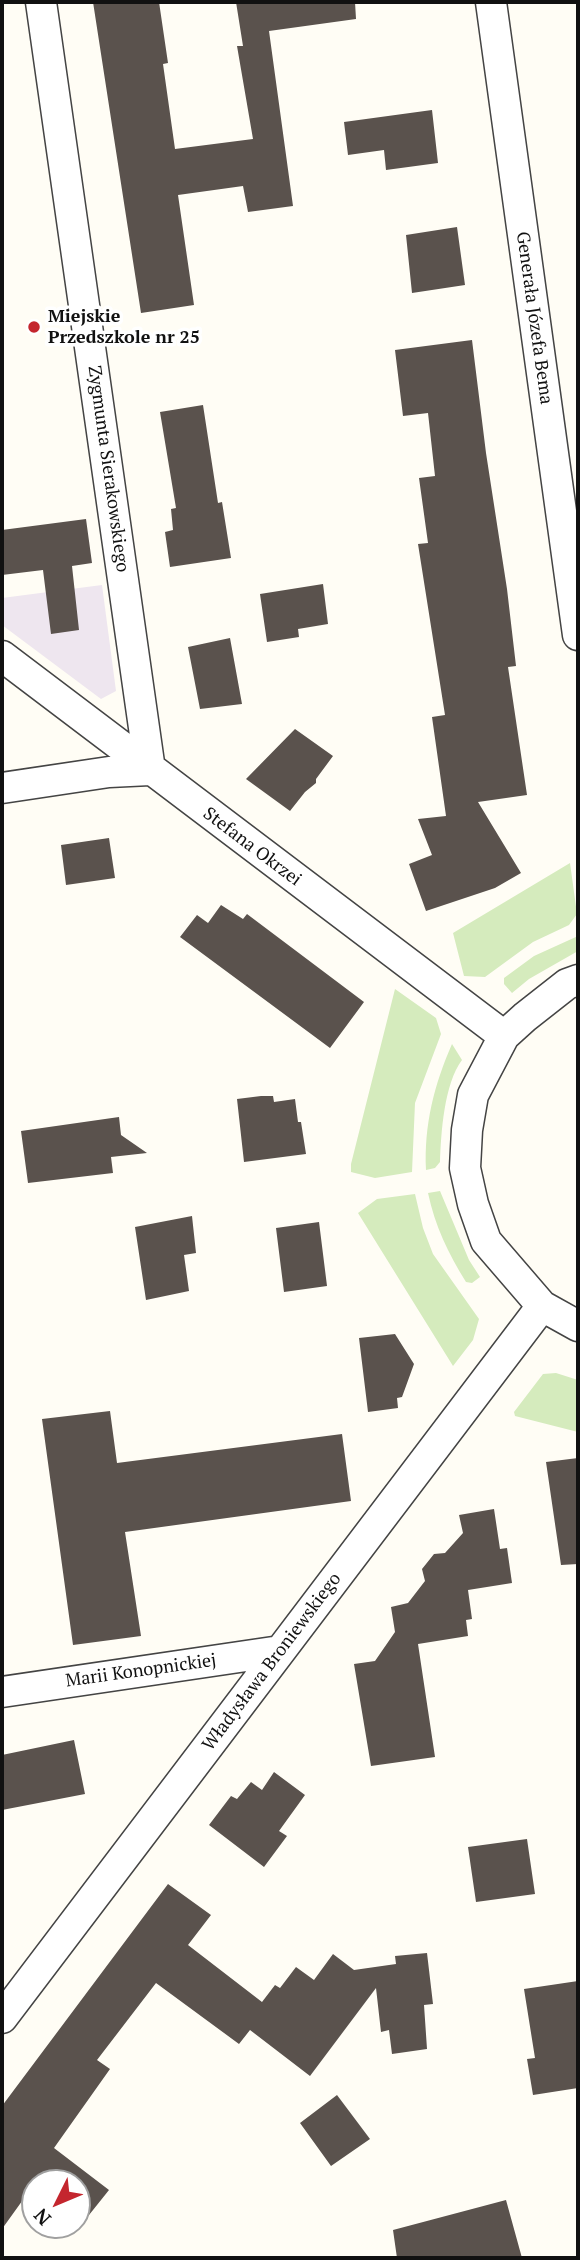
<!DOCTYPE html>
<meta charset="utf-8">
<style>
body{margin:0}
#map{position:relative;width:580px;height:2260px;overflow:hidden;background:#fffdf5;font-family:"PT Serif",serif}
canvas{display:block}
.frame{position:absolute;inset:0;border:4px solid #111;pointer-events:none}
.north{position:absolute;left:21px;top:2169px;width:70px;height:70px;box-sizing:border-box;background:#fff;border:2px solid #a0a0a0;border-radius:50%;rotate:227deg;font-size:19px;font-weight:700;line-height:28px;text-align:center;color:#111}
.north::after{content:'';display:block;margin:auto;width:24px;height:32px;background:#c4262e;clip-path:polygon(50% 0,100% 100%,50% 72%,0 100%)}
</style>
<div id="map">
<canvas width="580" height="2260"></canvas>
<div class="frame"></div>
<div class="north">N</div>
</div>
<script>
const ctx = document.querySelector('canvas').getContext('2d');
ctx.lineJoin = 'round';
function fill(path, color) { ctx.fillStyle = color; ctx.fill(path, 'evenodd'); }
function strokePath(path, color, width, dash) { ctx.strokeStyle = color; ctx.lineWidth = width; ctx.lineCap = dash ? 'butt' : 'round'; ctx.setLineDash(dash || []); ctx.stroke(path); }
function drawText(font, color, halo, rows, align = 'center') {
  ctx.font = font + ' "PT Serif",serif'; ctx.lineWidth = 7; ctx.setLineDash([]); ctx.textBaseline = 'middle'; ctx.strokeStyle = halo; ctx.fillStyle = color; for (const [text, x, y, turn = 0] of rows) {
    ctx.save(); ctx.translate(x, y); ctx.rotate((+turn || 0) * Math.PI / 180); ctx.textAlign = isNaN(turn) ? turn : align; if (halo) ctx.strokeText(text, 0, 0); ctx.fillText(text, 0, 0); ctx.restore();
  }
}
const industrial = new Path2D(`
 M102 585 116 691 101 699 2 625V598Z`);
const green = new Path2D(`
 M570 863 577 914 569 925 533 942 485 977 464 976 453 933Z
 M578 936V951L529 979 512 993 504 984V978L534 956Z
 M395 989 436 1018 441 1034 415 1103 412 1172 375 1178 351 1172V1164Z
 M452 1044 462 1060C444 1084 441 1133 440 1162L435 1168 426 1170C424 1125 434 1085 452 1044Z
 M440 1191 469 1260 480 1277 472 1283 466 1282C448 1253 435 1226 428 1193Z
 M415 1194 423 1228 433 1254 479 1319 473 1340 453 1366 358 1213 377 1199Z
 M556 1373 578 1380V1432L515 1416 514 1412 543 1374Z`);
const building = new Path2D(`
 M93 2H159L168 63 163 64 175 149 253 139 237 46H243L236 2H355L356 19 269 31 293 206 248 212 243 186 178 195 194 305 141 313Z
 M432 110 438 163 386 170 384 150 348 155 344 122Z
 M457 227 465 285 412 293 406 235Z
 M472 340 486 453 507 589 516 666 508 667 527 795 478 802 521 873 495 888 426 911 409 864 432 855 418 819 446 816 432 717 445 715 418 544 428 543 419 478 435 476 428 413 403 416 395 350Z
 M203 405 218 503 222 502 231 558 170 567 165 532 173 530 171 509 176 508 160 412Z
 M86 519 92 563 72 566 79 630 51 634 43 570 2 575V530Z
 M323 584 328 624 298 629 299 637 267 642 260 594Z
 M230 638 242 704 200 709 188 647Z
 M295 729 333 756 316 779V783L305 792 290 811 246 779Z
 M109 838 115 878 66 885 61 845Z
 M221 905 243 919 247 914 364 1002 330 1048 180 937 197 915 208 923Z
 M261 1096H273L274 1102 295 1099 298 1122H301L306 1154 244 1162 237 1099Z
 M119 1117 121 1135 147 1153 111 1157 113 1173 28 1183 21 1131Z
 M192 1216 196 1253 184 1255 189 1291 146 1300 135 1227Z
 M319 1222 327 1286 284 1292 276 1228Z
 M395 1334 414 1364 402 1397 397 1398 398 1408 368 1412 359 1338Z
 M110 1411 117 1463 342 1434 351 1501 125 1532 141 1636 73 1645 42 1419Z
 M578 1458V1564L561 1565 546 1462Z
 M494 1509 500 1549 507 1548 512 1583 468 1590 472 1619 466 1620 468 1636 418 1644 435 1757 371 1766 354 1664 375 1661 395 1632 391 1607 408 1603 425 1581 422 1569 434 1554 445 1553 463 1533 459 1515Z
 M74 1740 85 1794 2 1810V1755Z
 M274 1772 305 1795 279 1831 287 1836 264 1867 209 1825 231 1796 237 1799 251 1782 262 1790Z
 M527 1839 535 1894 476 1902 468 1847Z
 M168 1884 211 1915 188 1945 262 2002 275 1985 280 1988 296 1967 314 1980 333 1954 354 1970 396 1964 395 1956 427 1953 433 2004 424 2005 427 2049 392 2054 389 2030 381 2032 376 1988 310 2076 250 2030 239 2044 156 1983 97 2060 110 2069 54 2148 109 2190 77 2230V2183H35L2 2229V2106Z
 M578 1981V2088L533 2095 527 2059 535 2058 524 1989Z
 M337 2095 370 2139 331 2166 300 2123Z
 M506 2200 522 2258H397L393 2230Z`);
const minor = new Path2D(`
 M491 2 578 635
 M2 656 504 1036
 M2 788 109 772 150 770 41 2
 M578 980 567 984 525 1017 504 1036 473 1095 467 1130 465 1168 473 1204 486 1241 542 1306 578 1326
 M2 1692 280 1651
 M2 2018 542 1306`);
const markers = [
 [34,327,7,"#c4262e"]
];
const poiNames = [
 ["Miejskie",48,317],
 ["Przedszkole nr 25",48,338]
];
const streetNames = [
 ["Generała Józefa Bema",534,318,82],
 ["Zygmunta Sierakowskiego",108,469,82],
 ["Stefana Okrzei",252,847,37],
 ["Władysława Broniewskiego",272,1662,-53],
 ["Marii Konopnickiej",141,1671,-8]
];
fill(industrial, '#eee6ef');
fill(green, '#d5ebbd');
fill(building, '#5a524d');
strokePath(minor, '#444', 33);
strokePath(minor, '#fff', 30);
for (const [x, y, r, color] of markers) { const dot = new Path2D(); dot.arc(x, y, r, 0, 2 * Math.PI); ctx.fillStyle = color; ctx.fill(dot); strokePath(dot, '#fff', 2.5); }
drawText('bold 18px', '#111', '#fff', poiNames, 'left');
drawText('18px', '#111', '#fff', streetNames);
</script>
